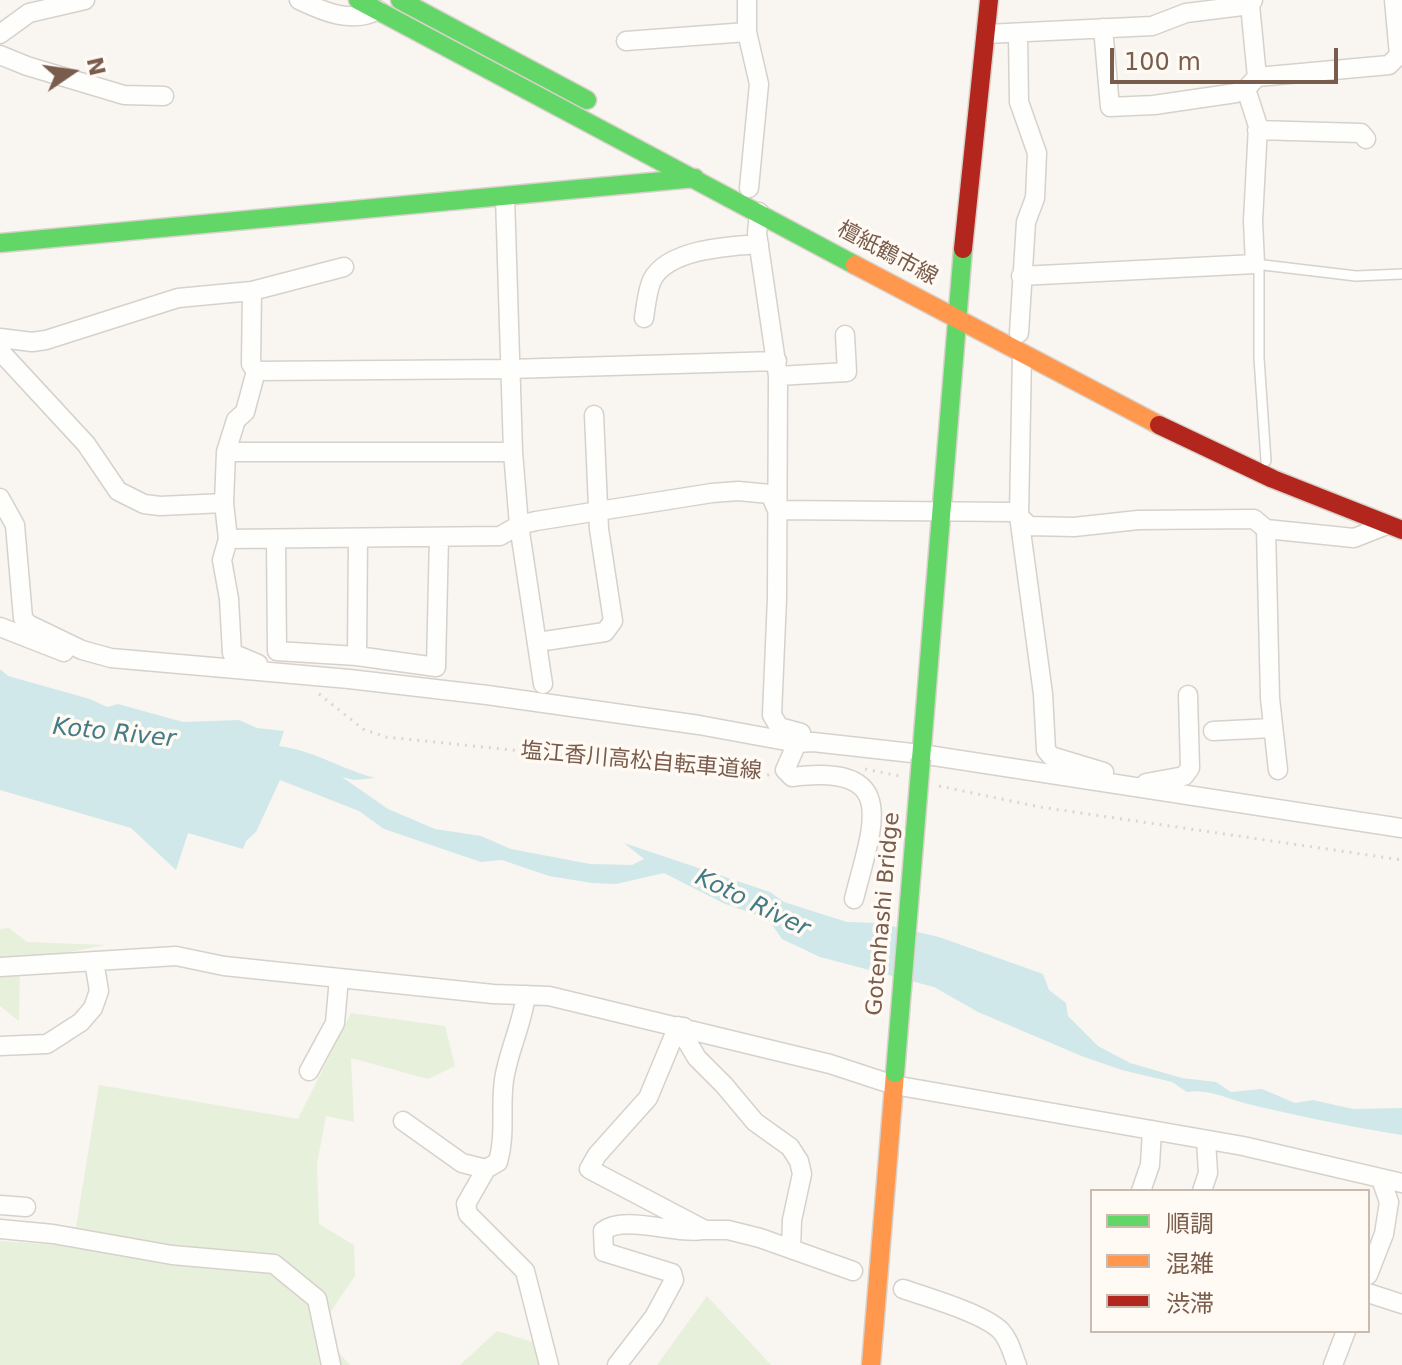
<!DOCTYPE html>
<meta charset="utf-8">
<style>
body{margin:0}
#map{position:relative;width:1402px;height:1365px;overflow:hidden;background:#f9f5f0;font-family:"DejaVu Sans","Noto Sans JP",sans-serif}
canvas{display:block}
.legend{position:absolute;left:1090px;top:1189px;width:280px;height:144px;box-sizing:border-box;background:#fffaf3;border:2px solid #cabbb1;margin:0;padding:10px 14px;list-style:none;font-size:24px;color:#7a5c4d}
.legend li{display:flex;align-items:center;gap:16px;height:40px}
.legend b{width:40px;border:2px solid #cabbb1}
.north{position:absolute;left:32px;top:32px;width:80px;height:80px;-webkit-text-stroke:6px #fffaf3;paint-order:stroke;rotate:77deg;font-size:22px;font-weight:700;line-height:32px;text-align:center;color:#7a5c4d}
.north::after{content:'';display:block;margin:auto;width:28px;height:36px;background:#7a5c4d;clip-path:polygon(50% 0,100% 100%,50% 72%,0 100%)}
.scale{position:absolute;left:1110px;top:48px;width:228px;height:36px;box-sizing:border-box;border:4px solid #7a5c4d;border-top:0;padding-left:10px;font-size:24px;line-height:28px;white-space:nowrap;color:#7a5c4d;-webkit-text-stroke:6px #fffaf3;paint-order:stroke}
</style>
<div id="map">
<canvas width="1402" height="1365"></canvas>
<ul class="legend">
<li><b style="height:10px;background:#63d668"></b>順調</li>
<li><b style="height:10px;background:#ff974d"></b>混雑</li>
<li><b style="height:10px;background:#b3261e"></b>渋滞</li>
</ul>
<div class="north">N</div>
<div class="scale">100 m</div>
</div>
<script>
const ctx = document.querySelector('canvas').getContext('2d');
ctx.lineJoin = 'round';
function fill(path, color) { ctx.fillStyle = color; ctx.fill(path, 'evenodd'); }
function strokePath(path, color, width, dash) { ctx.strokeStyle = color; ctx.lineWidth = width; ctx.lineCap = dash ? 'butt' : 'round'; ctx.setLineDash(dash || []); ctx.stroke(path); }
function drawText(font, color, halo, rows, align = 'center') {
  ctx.font = font + ' "DejaVu Sans","Noto Sans JP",sans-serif'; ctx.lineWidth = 7; ctx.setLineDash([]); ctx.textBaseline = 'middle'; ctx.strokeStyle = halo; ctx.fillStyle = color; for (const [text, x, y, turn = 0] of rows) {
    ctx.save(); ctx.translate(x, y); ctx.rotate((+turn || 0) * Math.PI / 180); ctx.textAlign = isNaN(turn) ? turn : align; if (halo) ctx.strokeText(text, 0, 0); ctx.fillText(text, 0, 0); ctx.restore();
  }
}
const green = new Path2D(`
 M9 928 27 942 105 945 20 962 19 1021 0 1006V929Z
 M351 1013 445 1026 455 1066 428 1079 351 1058 354 1122 326 1116 317 1164 319 1224 354 1245 355 1276 318 1330 350 1365H0V1241L73 1246 99 1085 298 1119Z
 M707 1296 771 1365H657Z
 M497 1331 536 1343 541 1365H460Z`);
const water = new Path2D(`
 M0 669 8 676 90 699 107 707 118 704 183 722 239 720 257 728 284 731 279 746C313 750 341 769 375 778L354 780 342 777 388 809 435 829 481 836 511 849 590 864 632 865 644 859 624 843 770 892 784 902 847 922 879 923 939 937 1043 974 1049 990 1066 1003 1068 1016 1098 1046 1130 1063 1182 1078 1216 1082 1231 1092 1262 1089 1295 1103 1313 1100 1353 1109 1402 1108V1135C1350 1127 1299 1116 1248 1104 1227 1099 1209 1088 1187 1092L1172 1082 1122 1070 1084 1057 978 1012 934 987 820 957 782 939 768 919 723 903 664 873 616 884 592 883 549 876 502 860 481 862 384 829 359 811 280 780 256 832 246 841 243 849 188 833 176 870 131 828 0 790Z`);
const path = new Path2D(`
 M319 694 363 729 386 737 765 776 771 774
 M865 769 900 776
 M939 786 1040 807 1402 860`);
const lane = new Path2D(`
 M1255 264 1356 276 1402 274
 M1259 264V358L1266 461`);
const street = new Path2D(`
 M299 0C324 12 352 24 378 10
 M747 0V32L759 84 749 188
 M1103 28 1110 107 1154 105 1236 93 1246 89 1257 77 1250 5
 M0 34 29 13 85 0
 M986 34 1152 26 1186 13 1250 5 1253 0
 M1018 35 1019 102 1037 153 1035 198 1026 222 1019 333
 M626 41 747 32
 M0 55 27 66 124 95 164 96
 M1257 77 1389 65 1399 55 1394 0
 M1257 130 1361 133 1366 139
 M505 197 513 452 519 525 543 684
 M759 212 757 233 778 376 777 598 772 715 779 727 801 733
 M1021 276 1255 264 1253 221 1258 126 1246 89
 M644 318C646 306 647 291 652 280 668 249 729 246 759 244
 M0 338 32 342 46 340 178 298 252 291
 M0 351 86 444 118 491 144 504 160 506 224 503
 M1022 354 1019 516 1043 694 1046 750 1051 756 1104 772
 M777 361 510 369 256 371 245 412 236 420 226 452 224 503 228 539 500 536 519 525 536 521 712 493 738 491 770 494 777 510 1015 512 1029 526 1074 527 1138 520 1254 519 1266 529 1354 538 1387 525
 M256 371 251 364 252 291 344 267
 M778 376 847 372 845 335
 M226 452H513
 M0 498 15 525 23 618 28 624 82 650 111 658 349 679 487 695 699 725 797 743 813 742 921 754 1402 828
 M1266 529 1270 698 1278 770
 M228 539 222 560 229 599 232 653 258 664
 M276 539 277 651 357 656 436 667 439 537
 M0 627 64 652
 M538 642 605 632 613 621 599 529 594 415
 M357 656 358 538
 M1213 731 1273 728
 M797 743 785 770 792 777C902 763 872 826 854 899
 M1146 783 1184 776 1190 768 1188 695
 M0 967 176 956 224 966 493 994 549 996 830 1064 894 1085 1243 1146 1402 1183
 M526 995C522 1025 508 1052 504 1080 500 1108 506 1134 498 1162L486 1169 466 1204 468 1214 525 1271 549 1365
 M678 1026 648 1098 597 1155 589 1169 705 1230H728L760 1238 853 1271
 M684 1027 685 1038 697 1058 724 1085 755 1122 790 1147 799 1161 802 1174 792 1220 791 1249
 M0 1046 47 1044 81 1022 93 1008 99 991 94 961
 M309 1071 335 1023 339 978
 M403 1121 462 1163 486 1169
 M1141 1191 1150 1165 1152 1130
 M1202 1191 1208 1173 1206 1140
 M0 1205 26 1207
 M0 1229 53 1234 172 1255 274 1264 317 1299 331 1365
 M1368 1275 1384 1234 1389 1202 1381 1179
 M903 1289C927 1297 985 1314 1001 1331 1010 1341 1012 1353 1017 1365
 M1368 1293 1402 1304
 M617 1365 654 1317 674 1280 672 1273 604 1252 603 1231C624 1214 676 1235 703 1230
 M1333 1365 1346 1331`);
const fast = new Path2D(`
 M358 0 855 265
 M400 0 587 100
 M0 243 695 178
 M921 759 963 249`);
const slow = new Path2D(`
 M855 265 1159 425
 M871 1365 895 1073`);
const jam = new Path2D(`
 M963 249 989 0
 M1159 425 1273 479 1402 530`);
const fastBridge = new Path2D(`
 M895 1073 921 759`);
const streetNames = [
 ["檀紙鶴市線",887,254,28],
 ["塩江香川高松自転車道線",641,762,5],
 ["Gotenhashi Bridge",884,914,-85]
];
const waterNames = [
 ["Koto River",114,734,6],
 ["Koto River",752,904,26]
];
fill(green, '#e7f0db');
fill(water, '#d0e8ea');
strokePath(lane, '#d7d1cb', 12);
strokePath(street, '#d7d1cb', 21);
strokePath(fast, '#d9d2cb', 21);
strokePath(slow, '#d9d2cb', 21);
strokePath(jam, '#d9d2cb', 21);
strokePath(path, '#dcd5d0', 3, [2, 6]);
strokePath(lane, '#fefefd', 9);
strokePath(street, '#fefefd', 18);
strokePath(fast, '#63d668', 18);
strokePath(slow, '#ff974d', 18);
strokePath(jam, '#b3261e', 18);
strokePath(fastBridge, '#d9d2cb', 21, []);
strokePath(fastBridge, '#63d668', 18);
drawText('22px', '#7a5c4d', '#fffaf3', streetNames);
drawText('italic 24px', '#437c86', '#fffaf3', waterNames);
</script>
